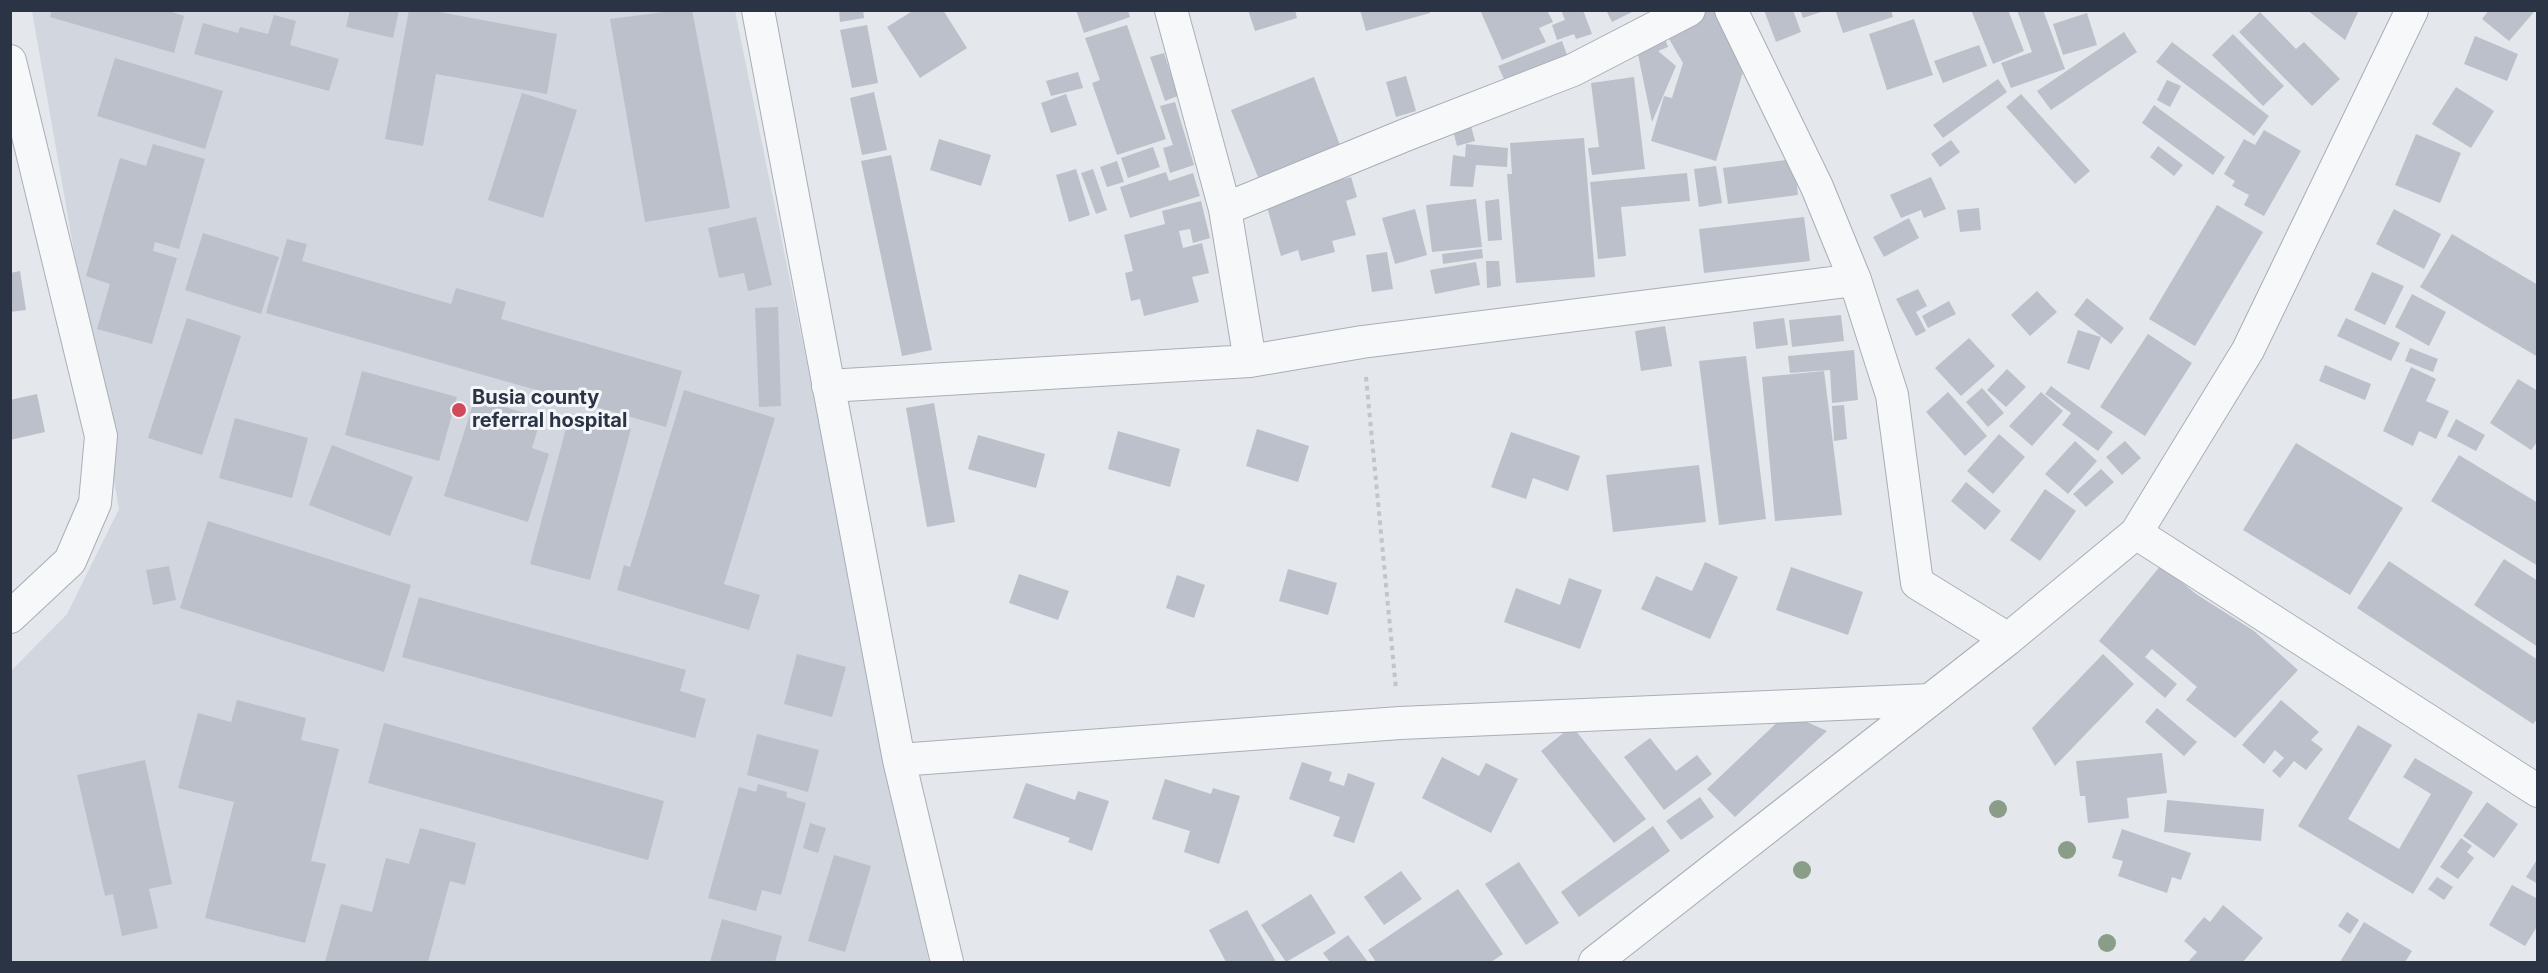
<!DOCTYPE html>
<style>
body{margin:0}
#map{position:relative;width:2548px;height:973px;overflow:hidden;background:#e4e7ec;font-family:Inter,sans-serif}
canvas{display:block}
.frame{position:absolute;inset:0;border:12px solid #2b3445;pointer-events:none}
</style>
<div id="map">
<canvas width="2548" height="973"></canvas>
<div class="frame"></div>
</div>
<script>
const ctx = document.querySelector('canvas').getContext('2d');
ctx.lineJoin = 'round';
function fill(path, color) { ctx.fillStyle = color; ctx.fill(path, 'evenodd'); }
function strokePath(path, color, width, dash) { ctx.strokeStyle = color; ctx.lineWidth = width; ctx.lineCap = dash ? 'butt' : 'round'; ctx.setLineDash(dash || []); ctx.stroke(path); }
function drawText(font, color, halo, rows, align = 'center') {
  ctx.font = font + ' Inter,sans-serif'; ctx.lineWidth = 6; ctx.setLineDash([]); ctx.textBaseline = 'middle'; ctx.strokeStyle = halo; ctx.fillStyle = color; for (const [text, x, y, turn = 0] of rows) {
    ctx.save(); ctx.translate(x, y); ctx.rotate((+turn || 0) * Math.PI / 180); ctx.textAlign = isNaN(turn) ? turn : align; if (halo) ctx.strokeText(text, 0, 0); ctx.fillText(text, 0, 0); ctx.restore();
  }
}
const built = new Path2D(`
 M32 11H735L929 962H11L10 672 67 614 119 509Z`);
const building = new Path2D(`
 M52 10H166L184 16 174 53 50 17Z
 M350 10H399L393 38 346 27Z
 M409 10H429L557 34 547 94 436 74 423 146 385 139Z
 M680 10H692L730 208 645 222 610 19Z
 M839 10H863L864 18 840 22Z
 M914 10H943L967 48 920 78 887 27Z
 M1076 10H1128L1130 17 1084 33Z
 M1248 10H1295L1297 18 1255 31Z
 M1360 10H1430V13L1366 31Z
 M1480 10H1547L1553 22 1539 28 1546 42 1502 60Z
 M1561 10H1583L1592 34 1576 39 1574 34 1557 40 1552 25 1565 20Z
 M1606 10H1636L1612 22Z
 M1706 10H1717L1745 65 1716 161 1651 141 1664 96 1672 98 1683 63 1665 32Z
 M1764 10H1793L1801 32 1776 42Z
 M1800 10H1824V11L1803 18Z
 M1840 10H1891L1893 17 1843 33 1836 12Z
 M1971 10H2008L2024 51 1993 64Z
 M2017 10H2043L2065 69 2011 88 2001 63 2032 52Z
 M2307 10H2359L2345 40Z
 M2489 10H2533L2534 12 2509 41 2482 19Z
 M2260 12 2296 49 2304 42 2340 79 2312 106 2239 32Z
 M2087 13 2097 45 2063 55 2053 24Z
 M274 15 296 21 290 45 339 59 329 91 194 54 203 23 238 33 240 27 268 34Z
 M1914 19 1933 75 1887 90 1869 34Z
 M867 25 878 83 852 88 840 30Z
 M1127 25 1166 139 1117 155 1092 83 1100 80 1085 38Z
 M1662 30 1668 47 1658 51 1676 66 1652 122 1635 40Z
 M2124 32 2137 52 2051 110 2037 91Z
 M2233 34 2284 86 2263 106 2212 55Z
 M2475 36 2518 54 2507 81 2464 64Z
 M1562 41 1567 55 1504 79 1498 66Z
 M2172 42 2269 116 2254 136 2156 62Z
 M1979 45 1987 66 1943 83 1934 61Z
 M1164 53 1178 96 1165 101 1150 57Z
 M115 58 223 91 205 149 97 116Z
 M1078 72 1083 88 1051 96 1046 81Z
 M1406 76 1416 111 1396 117 1386 82Z
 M1314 77 1340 145 1258 177 1231 110Z
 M1634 77 1645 169 1592 175 1588 148 1599 147 1591 83Z
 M1998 79 2007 92 1943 138 1933 125Z
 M2167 80 2181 86 2170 107 2157 100Z
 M2456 87 2494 111 2471 148 2432 124Z
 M874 92 887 150 862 155 850 98Z
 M522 93 577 110 543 218 488 200Z
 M1066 94 1077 125 1051 133 1041 103Z
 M2021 94 2090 171 2075 184 2006 107Z
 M1175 102 1194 165 1170 173 1163 148 1173 145 1160 106Z
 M2154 105 2225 157 2213 175 2142 123Z
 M1469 118 1475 141 1457 146 1451 123Z
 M2264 130 2301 151 2264 216 2244 205 2249 195 2232 186 2235 181 2224 174 2244 139 2255 145Z
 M2416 134 2461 153 2440 203 2395 185Z
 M1584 138 1595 277 1516 283 1507 174H1512L1510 143Z
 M939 139 991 155 981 186 930 170Z
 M1951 140 1960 152 1940 167 1931 154Z
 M153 144 205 159 179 249 155 242 153 251 177 258 152 344 97 329 110 284 86 276 120 158 146 166Z
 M1466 144 1508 148 1507 167 1476 165 1473 187 1450 186 1453 155 1465 157Z
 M2158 146 2183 165 2174 176 2150 157Z
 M1153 147 1160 167 1128 178 1121 158Z
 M891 155 932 350 902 356 861 161Z
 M1794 159 1798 195 1728 204 1723 168Z
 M1117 161 1124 182 1107 187 1100 167Z
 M1716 166 1722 203 1699 207 1694 169Z
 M1076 169 1090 215 1069 222 1056 175Z
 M1093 169 1107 210 1096 214 1081 173Z
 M1166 172 1169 181 1193 173 1200 196 1130 218 1120 187Z
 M1687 173 1690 201 1621 207 1626 256 1598 259 1590 182Z
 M1351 177 1357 197 1346 201 1356 235 1332 241 1335 252 1301 261 1298 250 1281 256 1265 200Z
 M1931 177 1946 209 1924 218 1921 210 1901 218 1890 195Z
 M1476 199 1482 247 1432 252 1426 205Z
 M1499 199 1502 240 1488 241 1485 201Z
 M1201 201 1210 238 1193 243 1190 229 1179 231 1183 248 1202 243 1209 273 1192 277 1199 302 1144 316 1140 299 1131 301 1125 273 1133 271 1124 235 1165 224 1162 211Z
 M2217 205 2263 232 2195 346 2149 319Z
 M1979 208 1981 230 1960 232 1957 210Z
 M1415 209 1427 255 1395 264 1382 218Z
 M2394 209 2441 234 2424 269 2376 244Z
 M756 217 772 285 748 291 744 273 719 278 708 228Z
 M1804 217 1810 261 1704 273 1699 229Z
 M1909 218 1919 238 1884 257 1873 237Z
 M203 233 279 257 261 314 185 290Z
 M2452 234 2538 285V357L2420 287Z
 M287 239 307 244 302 261 451 304 456 288 506 302 501 319 682 371 666 427 266 313Z
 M1482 249 1483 258 1443 264 1442 254Z
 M1387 252 1393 289 1372 292 1366 255Z
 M1486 261H1499L1501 286 1487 288Z
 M1476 262 1480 285 1435 294 1430 270Z
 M20 271 26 310 10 312V273Z
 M2372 272 2404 286 2385 325 2354 310Z
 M1918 289 1927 306 1916 312 1926 331 1916 336 1896 299Z
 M2037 291 2057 312 2030 336 2011 315Z
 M2412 294 2446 312 2429 346 2395 327Z
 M2087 298 2124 328 2111 344 2074 315Z
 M1949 301 1956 314 1928 328 1922 316Z
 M778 307 781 406 759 407 755 308Z
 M1841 315 1844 341 1792 347 1789 320Z
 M187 318 241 336 202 455 148 438Z
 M1784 318 1788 345 1756 349 1753 322Z
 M2346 318 2400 343 2391 361 2337 336Z
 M1665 326 1672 366 1641 371 1635 331Z
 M2078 330 2101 337 2089 370 2067 363Z
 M2148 334 2192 363 2145 436 2100 407Z
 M1969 338 1995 366 1961 396 1935 368Z
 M2410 348 2438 359 2433 372 2405 361Z
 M1854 350 1858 400 1832 403 1830 370 1790 373 1788 356Z
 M1746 356 1766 519 1719 525 1699 361Z
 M2325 365 2371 384 2365 400 2319 381Z
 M2411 367 2436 379 2426 401 2449 411 2436 439 2419 431 2413 446 2383 431Z
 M2007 369 2026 387 2006 407 1987 390Z
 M362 371 457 397 439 461 345 435Z
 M1824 371 1842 515 1775 521 1762 377Z
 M2518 379 2538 391V441L2531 450 2490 423Z
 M2051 386 2113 432 2098 451 2062 425 2071 413 2045 394Z
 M1982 388 2004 413 1988 427 1966 402Z
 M684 390 775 418 724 584 760 595 749 630 617 590 624 565 630 567Z
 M1948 392 1987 436 1965 456 1926 412Z
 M2041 392 2063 411 2032 446 2009 426Z
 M37 394 45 432 10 440V400Z
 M475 398 541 418 532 448 549 454 528 522 444 496Z
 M934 403 955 522 927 527 906 408Z
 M1844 405 1847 439 1834 441 1832 406Z
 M570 413 631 429 590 580 530 564Z
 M235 418 308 438 292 498 219 478Z
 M2456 419 2485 435 2476 451 2447 436Z
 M1257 429 1309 446 1298 482 1246 466Z
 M1118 431 1180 449 1170 487 1108 469Z
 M1511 432 1580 456 1568 491 1533 478 1526 499 1491 487Z
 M1999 434 2025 457 1993 494 1967 471Z
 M978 435 1045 454 1036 488 968 469Z
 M2075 441 2097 461 2068 494 2045 474Z
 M2125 441 2141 458 2122 475 2106 457Z
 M2296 443 2403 508 2350 595 2243 530Z
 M332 445 413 477 390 536 309 505Z
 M2459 455 2538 503V566L2431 501Z
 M1699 465 1706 522 1613 532 1606 475Z
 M2101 469 2114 482 2086 507 2073 494Z
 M1966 482 2001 511 1985 530 1951 501Z
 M2045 489 2076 511 2040 561 2010 540Z
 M208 521 411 585 384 672 180 608Z
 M2504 559 2538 581V647L2474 605Z
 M2389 561 2538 660V718L2533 724 2357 608Z
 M1705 562 1738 577 1710 639 1641 609 1656 576 1692 591Z
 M2161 565 2196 594 2254 631 2298 670 2235 738 2186 700 2197 687 2152 649 2145 657 2177 684 2165 698 2099 641Z
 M169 566 176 600 153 605 146 570Z
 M1791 567 1863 592 1848 635 1776 610Z
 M1288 569 1337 583 1328 615 1279 601Z
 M1019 574 1069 591 1058 620 1009 603Z
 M1177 575 1205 585 1194 618 1166 608Z
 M1569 578 1602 590 1580 649 1504 622 1516 588 1560 605Z
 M419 597 686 670 680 691 706 699 695 738 402 657Z
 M797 654 846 667 832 717 784 704Z
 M2103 654 2134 684 2055 766 2032 728Z
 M237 700 306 718 301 740 339 749 311 861 326 864 305 943 205 918 234 802 178 788 198 713 231 722Z
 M2281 700 2319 732 2311 740 2323 749 2306 770 2294 761 2280 778 2272 771 2284 758 2275 750 2264 764 2242 745Z
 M2157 708 2197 742 2184 756 2145 722Z
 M1787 713 1827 731 1735 817 1707 789Z
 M384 723 664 801 648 860 368 783Z
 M2358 725 2392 745 2348 819 2399 849 2431 794 2403 777 2415 758 2473 792 2413 894 2298 826Z
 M1572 726 1646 819 1614 843 1541 751Z
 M757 734 819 750 808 792 747 775Z
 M1650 738 1676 771 1697 755 1712 774 1664 810 1624 757Z
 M2162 753 2167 793 2127 798 2129 818 2088 823 2085 796H2080L2076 761Z
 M1442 757 1479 776 1486 763 1518 779 1491 833 1422 798Z
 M145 760 172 884 149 889 158 928 122 936 113 894 105 896 77 775Z
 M1302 762 1332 772 1329 781 1344 786 1348 773 1375 783 1354 843 1333 836 1340 817 1289 799Z
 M1165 779 1211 794 1213 788 1240 796 1219 864 1184 852 1190 831 1152 819Z
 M1026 783 1075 800 1078 791 1109 801 1092 851 1068 842 1070 838 1013 818Z
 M758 784 787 792 786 797 806 803 781 895 762 890 756 911 708 898 739 787 756 792Z
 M1700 797 1714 817 1681 840 1666 821Z
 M2167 800 2264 809 2261 841 2164 832Z
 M2487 802 2518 824 2494 858 2463 836Z
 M810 823 826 828 818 853 803 848Z
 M1653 826 1670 851 1579 917 1561 892Z
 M420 828 476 843 465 885 450 881 428 962H325L341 904 372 912 386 858 409 864Z
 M2122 829 2191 853 2181 880 2172 877 2167 893 2118 876 2123 861 2112 858Z
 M2461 838 2472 846 2467 852 2474 858 2458 879 2440 867Z
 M834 855 871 866 845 952 808 941Z
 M2538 858V884L2526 877Z
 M1519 862 1559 923 1526 945 1485 884Z
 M1401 871 1422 899 1384 925 1364 897Z
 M2437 877 2453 887 2444 900 2428 889Z
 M2512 885 2538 899V925L2525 946 2489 925Z
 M1458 889 1503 954 1491 962H1376L1368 950Z
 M1311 894 1336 933 1286 962 1261 925Z
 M2223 905 2263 938 2243 962H2188L2197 952 2184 941 2204 917 2210 922Z
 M1247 910 1276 962H1226L1209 930Z
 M2347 912 2359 920 2350 934 2338 926Z
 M722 919 782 936 775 962H710Z
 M2364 922 2412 951 2405 962H2340Z
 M1348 935 1368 962H1330L1323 953Z`);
const path = new Path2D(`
 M1366 377 1396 689`);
const street = new Path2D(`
 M758 10 899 760 947 962
 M1171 10 1225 209 1250 361
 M1731 10 1817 187 1855 280 1892 395 1917 583 2008 639
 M10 61 101 436 95 503 70 561 10 617
 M1225 209 1408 134 1573 70 1689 10
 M828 386 1250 361 1362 342 1855 280
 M2136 533 2538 791
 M899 760 1400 723 1930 700
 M1595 962 2008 639 2136 533 2248 350 2412 10`);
const trees = [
 [1998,809],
 [2067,850],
 [1802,870],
 [2107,943]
];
const markers = [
 [459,410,8,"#d1495b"]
];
const poiNames = [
 ["Busia county",472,398],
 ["referral hospital",472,421]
];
fill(built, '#d2d6de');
fill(building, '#bbc0ca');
strokePath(street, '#a9aeb7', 34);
strokePath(path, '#c2c5cb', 4, [4.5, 4.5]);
strokePath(street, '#f7f8fa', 32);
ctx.fillStyle = '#899d89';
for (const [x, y] of trees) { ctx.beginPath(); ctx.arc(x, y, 9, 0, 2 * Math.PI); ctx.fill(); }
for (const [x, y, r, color] of markers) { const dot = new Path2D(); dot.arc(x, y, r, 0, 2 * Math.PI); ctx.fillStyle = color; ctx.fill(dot); strokePath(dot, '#f4f6f9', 2); }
drawText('bold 20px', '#2b3445', '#f4f6f9', poiNames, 'left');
</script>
